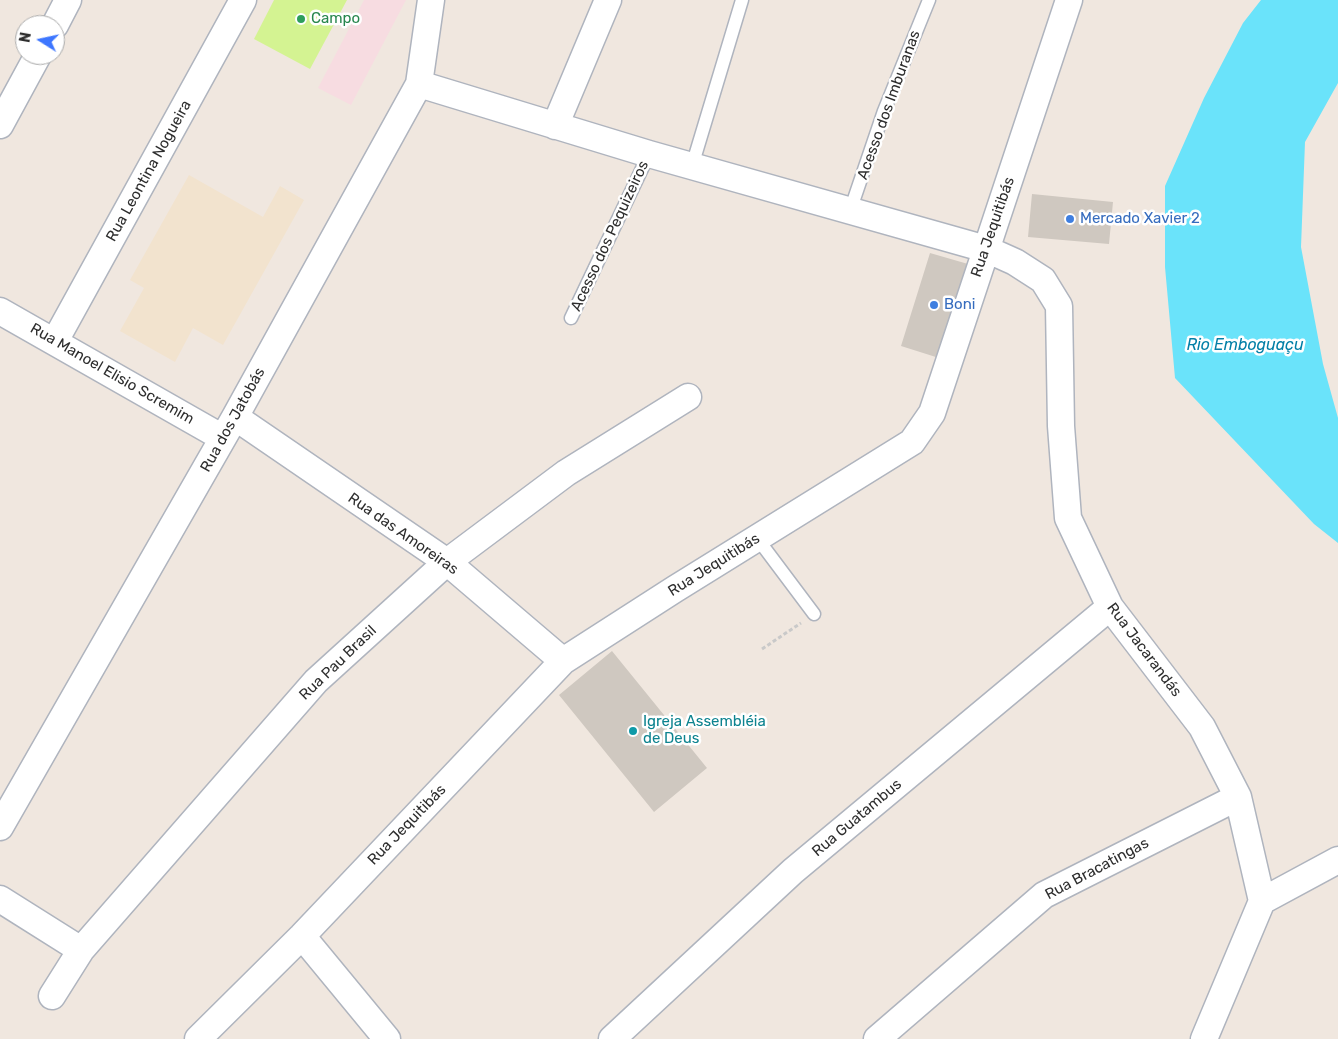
<!DOCTYPE html>
<meta charset="utf-8">
<style>
body{margin:0}
#map{position:relative;width:1338px;height:1039px;overflow:hidden;background:#f0e7df;font-family:Rubik,sans-serif}
canvas{display:block}
.north{position:absolute;left:15px;top:15px;width:50px;height:50px;box-sizing:border-box;background:#fff;border:1px solid #ababab;border-radius:50%;rotate:280deg;font-size:14px;font-weight:700;line-height:20px;text-align:center;color:#2e2e2e}
.north::after{content:'';display:block;margin:auto;width:18px;height:22px;background:#3d76ff;clip-path:polygon(50% 0,100% 100%,50% 72%,0 100%)}
</style>
<div id="map">
<canvas width="1338" height="1039"></canvas>
<div class="north">N</div>
</div>
<script>
const ctx = document.querySelector('canvas').getContext('2d');
ctx.lineJoin = 'round';
function fill(path, color) { ctx.fillStyle = color; ctx.fill(path, 'evenodd'); }
function strokePath(path, color, width, dash) { ctx.strokeStyle = color; ctx.lineWidth = width; ctx.lineCap = dash ? 'butt' : 'round'; ctx.setLineDash(dash || []); ctx.stroke(path); }
function drawText(font, color, halo, rows, align = 'center') {
  ctx.font = font + ' Rubik,sans-serif'; ctx.lineWidth = 5; ctx.setLineDash([]); ctx.textBaseline = 'middle'; ctx.strokeStyle = halo; ctx.fillStyle = color; for (const [text, x, y, turn = 0] of rows) {
    ctx.save(); ctx.translate(x, y); ctx.rotate((+turn || 0) * Math.PI / 180); ctx.textAlign = isNaN(turn) ? turn : align; if (halo) ctx.strokeText(text, 0, 0); ctx.fillText(text, 0, 0); ctx.restore();
  }
}
const education = new Path2D(`
 M189 175 263 217 280 186 304 200 223 345 193 328 175 362 120 331 144 288 130 280Z`);
const medical = new Path2D(`
 M364 0H406L351 105 318 88Z`);
const pitch = new Path2D(`
 M274 0H347L310 69 254 39Z`);
const water = new Path2D(`
 M1261 0H1338V83L1305 142 1301 247 1323 364 1338 418V543L1314 524 1175 378 1165 267V186L1204 98 1243 23Z`);
const building = new Path2D(`
 M1032 194 1113 202 1109 244 1028 237Z
 M930 253 968 264 939 358 901 346Z
 M612 651 707 768 654 812 559 695Z`);
const path = new Path2D(`
 M762 649 801 623`);
const service = new Path2D(`
 M692 166 742 0
 M850 211 884 111 929 0
 M571 318 649 154
 M757 538 814 614`);
const minor = new Path2D(`
 M55 25 68 0
 M419 84 649 154 986 249 1015 262 1043 280 1059 306 1061 426 1068 518 1110 607 1202 727 1238 797 1262 901 1204 1039
 M0 125 38 55
 M555 126 608 0
 M0 311 223 438
 M55 341 243 0
 M235 417 447 562 563 661
 M0 827 235 417 419 84 431 0
 M0 899 81 950
 M1262 901 1338 860
 M302 936 387 1039
 M52 996 81 950 316 681 447 562 566 473 688 397
 M198 1039 302 936 563 661 675 589 912 442 932 413 1069 0
 M612 1039 793 871 1110 607
 M877 1039 1044 895 1238 797`);
const markers = [
 [301,19,5,"#2e9e5b"],
 [1070,219,5,"#3f7fe0"],
 [934,305,5,"#3f7fe0"],
 [633,731,5,"#0f9aa8"]
];
const leisureNames = [
 ["Campo",311,19]
];
const streetNames = [
 ["Acesso dos Imburanas",889,105,-70],
 ["Rua Leontina Nogueira",149,171,-61],
 ["Rua Jequitibás",993,227,-71],
 ["Acesso dos Pequizeiros",610,236,-65],
 ["Rua Manoel Elisio Scremim",112,374,30],
 ["Rua dos Jatobás",233,420,-61],
 ["Rua das Amoreiras",403,534,35],
 ["Rua Jequitibás",714,565,-32],
 ["Rua Jacarandás",1144,650,53],
 ["Rua Pau Brasil",338,663,-44],
 ["Rua Guatambus",857,818,-40],
 ["Rua Jequitibás",407,825,-46],
 ["Rua Bracatingas",1097,869,-28]
];
const shopNames = [
 ["Mercado Xavier 2",1080,219],
 ["Boni",944,305]
];
const cultureNames = [
 ["Igreja Assembléia",643,722],
 ["de Deus",643,739]
];
const waterNames = [
 ["Rio Emboguaçu",1245,345]
];
fill(education, '#f2e3ce');
fill(medical, '#f7dce1');
fill(pitch, '#d4f392');
fill(water, '#6ae3fa');
fill(building, '#cfc8c0');
strokePath(service, '#afb4be', 15);
strokePath(minor, '#afb4be', 29);
strokePath(path, '#c9c9c9', 3, [4, 2.5]);
strokePath(service, '#fff', 12);
strokePath(minor, '#fff', 26);
for (const [x, y, r, color] of markers) { const dot = new Path2D(); dot.arc(x, y, r, 0, 2 * Math.PI); ctx.fillStyle = color; ctx.fill(dot); strokePath(dot, '#fff', 2); }
drawText('15px', '#27864d', '#fff', leisureNames, 'left');
drawText('15px', '#2e2e2e', '#fff', streetNames);
drawText('15px', '#366cbe', '#fff', shopNames, 'left');
drawText('15px', '#0d838f', '#fff', cultureNames, 'left');
drawText('italic 16px', '#027fa7', '#fff', waterNames);
</script>
